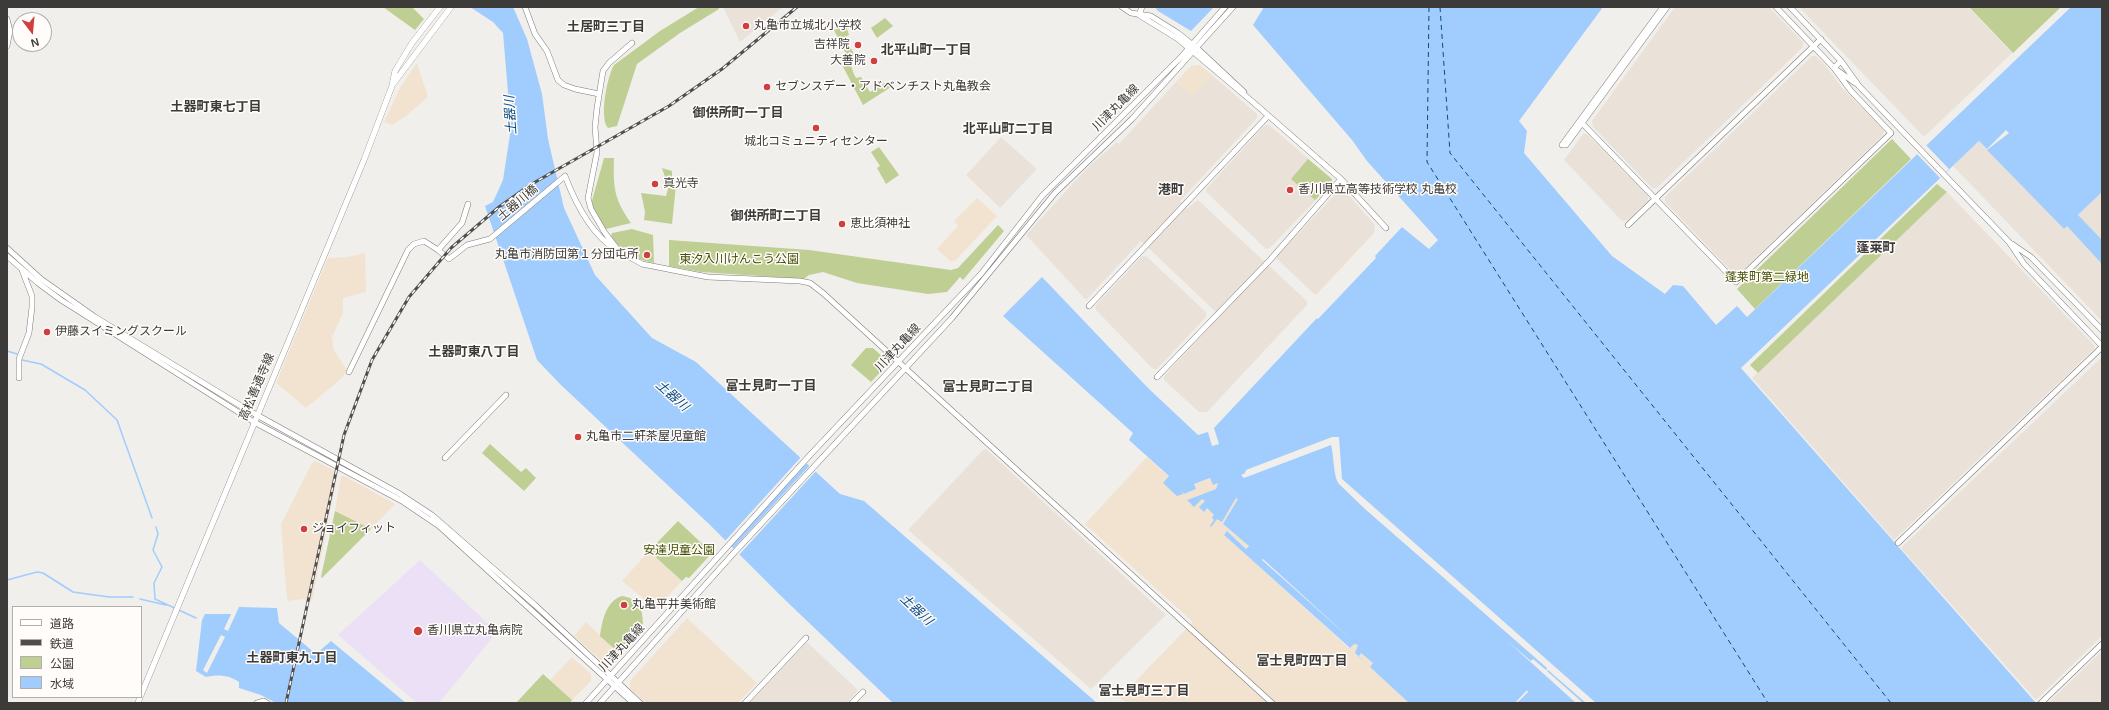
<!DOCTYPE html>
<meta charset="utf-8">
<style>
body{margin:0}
#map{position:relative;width:2109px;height:710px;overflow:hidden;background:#f1efec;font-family:Arial,"Noto Sans JP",sans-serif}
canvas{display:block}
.frame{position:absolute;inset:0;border:8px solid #3c3b3a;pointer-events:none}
.legend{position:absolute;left:12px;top:606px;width:130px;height:92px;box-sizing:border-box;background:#fffcf9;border:1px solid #b1afad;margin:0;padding:5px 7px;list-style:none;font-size:12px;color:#3c3b3a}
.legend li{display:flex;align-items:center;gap:8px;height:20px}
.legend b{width:20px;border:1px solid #b1afad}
.north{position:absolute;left:12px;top:12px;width:40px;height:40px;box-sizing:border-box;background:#fffcf9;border:1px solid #b1afad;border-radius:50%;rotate:164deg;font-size:11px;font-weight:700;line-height:16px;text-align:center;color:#3c3b3a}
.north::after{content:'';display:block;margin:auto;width:14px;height:18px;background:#ce3f3e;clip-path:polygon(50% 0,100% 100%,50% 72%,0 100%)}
</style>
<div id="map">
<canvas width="2109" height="710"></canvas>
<div class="frame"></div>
<ul class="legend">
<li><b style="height:5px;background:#fff"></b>道路</li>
<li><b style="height:5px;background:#4f4e4d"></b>鉄道</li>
<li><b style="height:11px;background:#bfce93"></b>公園</li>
<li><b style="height:11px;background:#a0ccfe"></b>水域</li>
</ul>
<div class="north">N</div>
</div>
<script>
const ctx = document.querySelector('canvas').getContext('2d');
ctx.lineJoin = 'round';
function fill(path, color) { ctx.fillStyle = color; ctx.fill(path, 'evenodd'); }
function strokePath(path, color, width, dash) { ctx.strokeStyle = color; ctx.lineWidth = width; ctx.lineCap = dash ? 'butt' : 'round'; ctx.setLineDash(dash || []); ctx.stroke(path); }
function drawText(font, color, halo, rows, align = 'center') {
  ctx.font = font + ' Arial,"Noto Sans JP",sans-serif'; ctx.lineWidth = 3; ctx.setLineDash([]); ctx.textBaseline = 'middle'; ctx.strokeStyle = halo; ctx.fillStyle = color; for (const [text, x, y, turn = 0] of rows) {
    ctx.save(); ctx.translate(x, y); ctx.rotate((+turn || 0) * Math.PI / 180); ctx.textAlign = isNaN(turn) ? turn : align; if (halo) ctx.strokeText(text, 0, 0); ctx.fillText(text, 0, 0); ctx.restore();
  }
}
const commercial = new Path2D(`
 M417 63 428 97 406 116 392 125 384 122 400 88Z
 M1200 65 1212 75 1192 97 1176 82 1191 66Z
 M977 198 997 216 955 261H950L937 249 958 226 954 221Z
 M365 253 366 292 343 298V313L332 337 334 351 347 370 343 377 306 408 276 383 328 258 348 257Z
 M1147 457 1182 489 1184 494 1196 489 1194 484 1211 478 1218 483 1216 489 1187 500 1202 498 1205 501 1207 508 1214 515 1215 520 1210 525 1217 518 1222 522 1236 498 1239 499 1223 524 1249 546 1246 549 1228 531 1224 535 1349 648 1354 644 1358 645 1355 653 1369 665 1359 655 1361 653 1374 663 1370 667 1409 703H1128L1121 699V696L1193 622 1085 524Z
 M315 461 338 472 312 601 302 599 289 601 287 599 281 524 312 463Z
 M341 476H344L395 504 371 529 335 511Z
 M649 551 682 581 656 609 622 581Z
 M687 618 757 683 738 703H646L630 689V681Z
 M586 622 618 652 609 661H602L574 636Z
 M572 657 591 674V681L572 700 550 680Z`);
const built = new Path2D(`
 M723 7H783L740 42Z
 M1675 7H1769L1803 42V47L1657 188H1652L1593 127 1592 121Z
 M1799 7H1968L2012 53 1924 137Z
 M1812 56H1816L1825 65 1844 90 1884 130 1883 135 1739 274H1734L1665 202V197Z
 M1212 75 1257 114V118L1180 201 1187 208 1198 200 1307 301V305L1207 412H1199L1164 380V376L1220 316 1141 241 1086 300 1026 235 1085 170 1117 142 1119 144 1176 82 1192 96Z
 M1265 125H1269L1332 179V183L1270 248 1266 249 1206 192V189Z
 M1583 134H1587L1648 196V201L1628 220 1622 221 1564 160Z
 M1001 137 1037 169 1000 208 966 175Z
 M1979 141 2064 229 2102 192V321L1953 166Z
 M1339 190H1344L1375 225 1374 233 1317 294H1314L1277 259V256Z
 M1947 192 2094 345V349L1894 540 1752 378Z
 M1142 256H1146L1206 312V317L1157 369H1153L1095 309 1096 305Z
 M2102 357V636L2036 700 1901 548Z
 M986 449 1166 615 1091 689 908 530 983 450Z
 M806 643H808L857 689V692L847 703H750Z
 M2102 651V703H2048Z`);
const medical = new Path2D(`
 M420 560 497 632 439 703H417L338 635Z`);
const green = new Path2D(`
 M383 7H412L424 19 415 30Z
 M699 7H718L719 9 680 33 637 64 617 126 608 128C599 118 607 77 614 65L660 31Z
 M1969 7H2061L2013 53Z
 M885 18 893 26 877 38 871 28Z
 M846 26 849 35 845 37 854 54C850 63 851 69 856 78L861 77 870 92 888 81 891 87 863 105 840 61 847 56 834 30Z
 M1892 139 1911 159 1755 309 1737 289Z
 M879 147 899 175 886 184 877 168 880 166 871 152Z
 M604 158H614C613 187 614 199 631 223L606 229 598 218 591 204Z
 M1308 159 1332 179V183L1315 200 1291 179Z
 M662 168 672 171V184L676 185 672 224 644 220 645 212 641 193 666 196 670 181 666 180Z
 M1937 184 1947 192 1758 373 1750 365Z
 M998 225 1004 231 963 280 960 277 947 292 928 294 857 283 823 272 809 275 804 279 790 278 701 272 669 266V240L809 250 951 270 958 268Z
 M632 229 653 235 654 263C633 258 623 254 611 236L612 233Z
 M866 348H873L885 359 886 366 871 382 851 365Z
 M490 444 521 472 526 468 536 478 524 491 482 453Z
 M335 511 371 529 322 578 321 577Z
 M678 521 712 553 689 578 686 577 682 581 649 551Z
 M622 596C638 598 643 609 643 624L618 652 600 636C602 621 606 601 622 596Z
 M543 674 572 700 570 703H516Z`);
const water = new Path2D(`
 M470 7H513L527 39 542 94 548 139 564 208 595 275 652 338 696 362 840 494 864 501 1097 703H893L781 596 708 523 561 385 537 360 485 206 493 202 503 180 511 128 503 33 493 22Z
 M1155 7H1214L1191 31 1158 11Z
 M1264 7H1603L1519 121 1527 131 1524 153 1612 256 1665 294 1673 285 1683 286 1716 325 1737 306 1747 317 2071 7H2102V192L2078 215 2102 240V264L2067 226 2064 229 1987 150 2009 133 2006 130 1987 149 1979 141 1741 368 2036 703H1596L1342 479 1339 437H1332L1246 470 1245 473 1241 475 1244 478 1331 445C1334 455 1333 476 1339 484L1365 509 1547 668 1546 670 1533 659 1531 661 1505 639 1576 703H1517L1528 692 1527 690 1515 703H1409L1370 667 1373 663 1361 653 1359 656 1370 667 1355 653 1358 645 1354 644 1350 648 1224 535 1227 531 1246 549 1249 546 1223 524 1238 499 1236 498 1222 522 1217 519 1211 527 1210 526 1214 520 1212 518 1214 515 1207 508 1204 512 1199 507 1205 501 1202 499 1194 507 1187 500 1216 489 1218 483 1213 485 1210 478 1194 484 1196 489 1184 494 1181 490 1183 494 1177 496 1163 483 1169 476 1129 440 1133 433 1003 316 1042 277 1147 387 1198 435 1208 432 1212 446 1219 444 1214 428 1317 318 1318 319 1376 258 1375 256 1402 227 1429 249 1438 240 1367 161 1352 140 1253 25ZM1263 559 1354 642 1262 560Z
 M239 607 277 608 279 623 316 654 331 641 406 703H276L261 695 239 688V682C230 675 217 674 206 677L196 671 202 620 205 614H231L224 629 228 631ZM221 635 225 637 207 673 203 670Z
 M1548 670 1586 703H1583L1547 671Z`);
const pier = new Path2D(`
 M1926 145 1949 169 1940 178 1917 154Z
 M802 456 808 462 730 547 724 542Z
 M811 464 817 470 738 556 732 550Z`);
const stream = new Path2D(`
 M7 351 17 354
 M22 360 41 364 85 390 117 420 152 518
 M156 527 158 534 153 550 162 567 154 583 155 599 196 618
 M7 580 37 572 43 573 73 592 109 597H133
 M140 599 166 605`);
const ferry = new Path2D(`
 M1429 7 1427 162 1768 703
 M1440 7 1450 153 1891 703`);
const secondary = new Path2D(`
 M525 7 535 34 547 51 558 80 564 85 575 89 599 94
 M1122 7 1131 13 1151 16 1178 33 1198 49 1244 92
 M1663 7 1562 145H1566L1667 7
 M1776 7 1834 68 1855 83
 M1790 7 1841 61 1859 86 2009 242 2024 264 2102 346
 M1139 15 1178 39 1254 103 1341 179 1386 228
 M1139 15 1142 7
 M7 19 10 31 7 46
 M632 43 609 63 603 71 597 108 595 127 597 152 588 198 591 209 605 233 619 251 642 264 708 277 800 281 810 283 823 293 1272 703
 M1580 121 1736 282 1891 133 1851 91 1834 68 1841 61
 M468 204 462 223 438 250 449 259 467 245 490 239 565 176C575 202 591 234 615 249
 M1628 225 1821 39
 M2012 244 2031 257 2102 330
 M7 248 41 279 95 317 246 409 400 494 432 515 535 605 640 703
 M7 256 38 283 61 300 254 422 402 501 439 526 633 703
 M1089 306 1268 116
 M349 372 408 250 414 244 424 241 438 250
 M1157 377 1270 260 1341 179
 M19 378V359L29 333 32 307V296L22 270
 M445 458 506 395
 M1898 543 2102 347
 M257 703 264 701 267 703
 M586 703 810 455 981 274 1042 196 1182 56 1225 7
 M600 703 732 555 952 318 1055 193 1132 119 1233 7
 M745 703 806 638
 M852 703 863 692
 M2041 703 2102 644`);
const primary = new Path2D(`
 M393 84 451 7
 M141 695 364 160 392 86 395 71 412 43 440 7
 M138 703 140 697`);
const rail = new Path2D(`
 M286 703 344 435 372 360 409 297 451 248 499 207 530 185 669 106 722 69 797 7`);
const markers = [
 [746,26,4,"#ce3f3e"],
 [858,45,4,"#ce3f3e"],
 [874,61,4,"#ce3f3e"],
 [767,87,4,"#ce3f3e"],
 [816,128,4,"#ce3f3e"],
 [655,184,4,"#ce3f3e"],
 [1290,190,4,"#ce3f3e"],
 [842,224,4,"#ce3f3e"],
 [647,255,4,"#ce3f3e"],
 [47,332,4,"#ce3f3e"],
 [578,437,4,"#ce3f3e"],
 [304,529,4,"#ce3f3e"],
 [624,605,4,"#ce3f3e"],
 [418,631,5,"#ce3f3e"]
];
const poiNames = [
 ["丸亀市立城北小学校",754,26],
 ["吉祥院",850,45,"right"],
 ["大善院",866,61,"right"],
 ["セブンスデー・アドベンチスト丸亀教会",775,87],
 ["城北コミュニティセンター",816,142,"center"],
 ["真光寺",663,184],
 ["香川県立高等技術学校 丸亀校",1298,190],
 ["恵比須神社",850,224],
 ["丸亀市消防団第１分団屯所",639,255,"right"],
 ["伊藤スイミングスクール",55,332],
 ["丸亀市二軒茶屋児童館",586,437],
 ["ジョイフィット",312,529],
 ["丸亀平井美術館",632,605],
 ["香川県立丸亀病院",427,631]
];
const streetNames = [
 ["川津丸亀線",1116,108,-45],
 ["土器川橋",518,203,-40],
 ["川津丸亀線",898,348,-47],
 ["高松善通寺線",257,387,-67],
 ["川津丸亀線",622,648,-47]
];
const parkNames = [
 ["東汐入川けんこう公園",739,260],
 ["蓬莱町第二緑地",1767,278],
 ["安達児童公園",679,551]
];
const neighbourhoodNames = [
 ["土居町三丁目",606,27],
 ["北平山町一丁目",926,50],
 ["土器町東七丁目",216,107],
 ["御供所町一丁目",738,113],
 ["北平山町二丁目",1008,129],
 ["港町",1171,190],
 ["御供所町二丁目",776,216],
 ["蓬莱町",1876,248],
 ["土器町東八丁目",474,352],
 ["富士見町一丁目",771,386],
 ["富士見町二丁目",988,387],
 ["土器町東九丁目",292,658],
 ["富士見町四丁目",1302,661],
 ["富士見町三丁目",1144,691]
];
const waterNames = [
 ["土器川",511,115,-94],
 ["土器川",672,396,42],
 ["土器川",916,610,43]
];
fill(commercial, '#f1e3d0');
fill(built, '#eae2d9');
fill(medical, '#ebe0f5');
fill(green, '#bfce93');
fill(water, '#a0ccfe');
fill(pier, '#f1efec');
strokePath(stream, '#a0ccfe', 1.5);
strokePath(ferry, '#094b86', 1, [5, 4]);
strokePath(secondary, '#7d7b78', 6);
strokePath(primary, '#7d7b78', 6);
strokePath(secondary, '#fff', 5);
strokePath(primary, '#fff', 5.5);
strokePath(rail, '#4f4e4d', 3);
strokePath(rail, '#fffcf9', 1.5, [4.5]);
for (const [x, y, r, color] of markers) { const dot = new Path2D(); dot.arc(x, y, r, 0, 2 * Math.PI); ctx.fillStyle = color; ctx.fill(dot); strokePath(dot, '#fffcf9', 1.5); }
drawText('12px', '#3c3b3a', '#fffcf9', poiNames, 'left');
drawText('12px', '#3c3b3a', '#fffcf9', streetNames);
drawText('12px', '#445005', '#fffcf9', parkNames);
drawText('bold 13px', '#3c3b3a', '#fffcf9', neighbourhoodNames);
drawText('italic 13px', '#094b86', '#fffcf9', waterNames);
</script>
